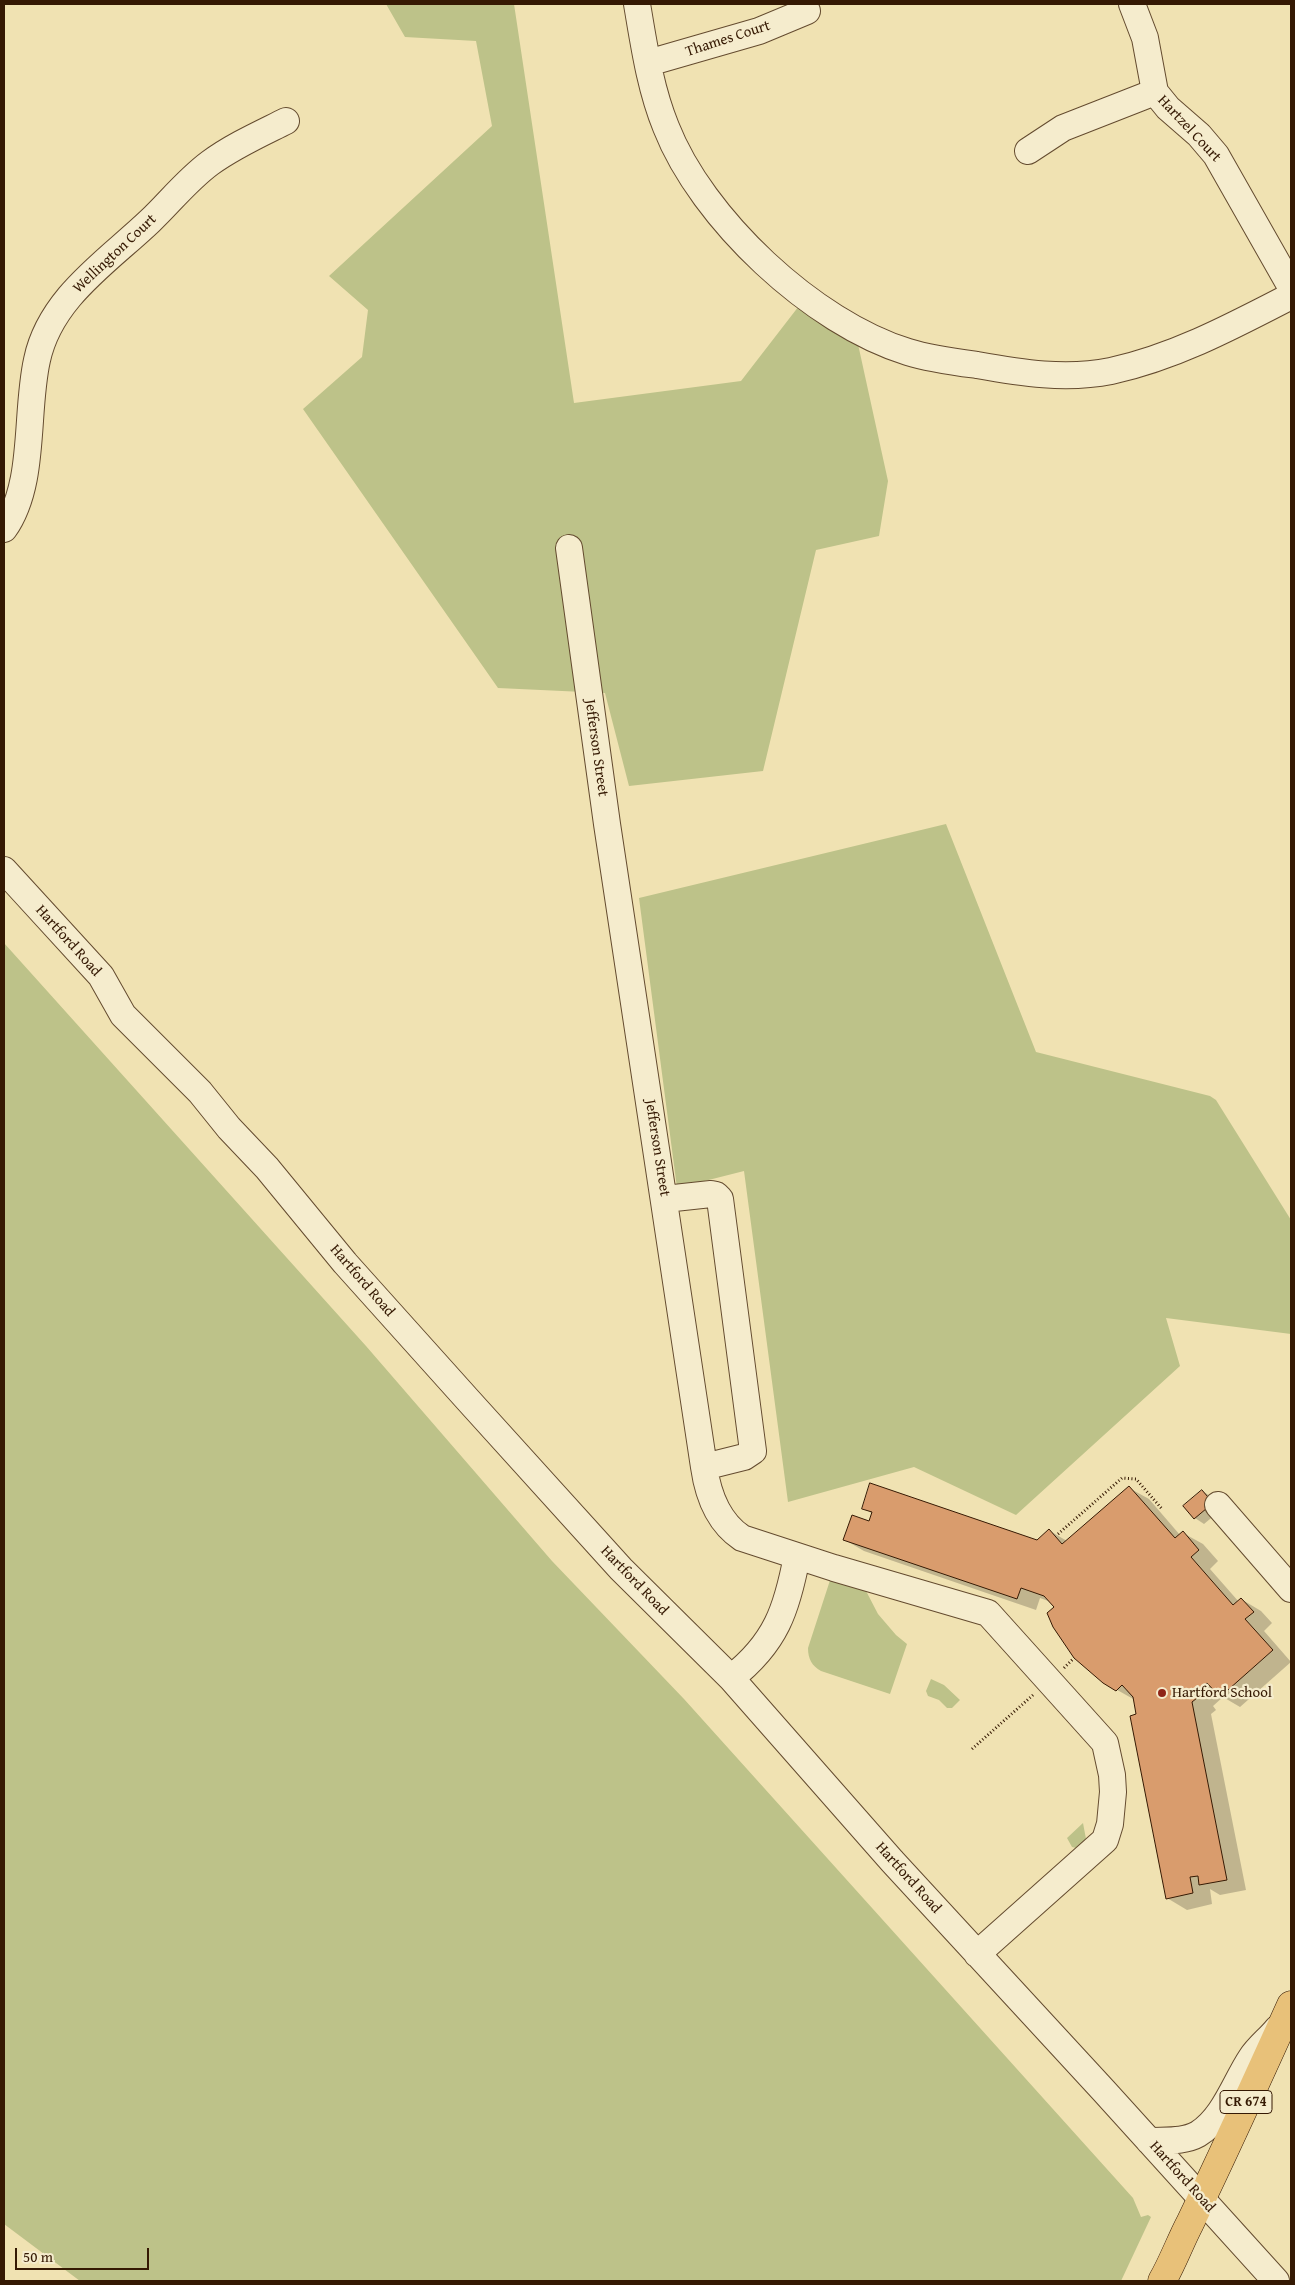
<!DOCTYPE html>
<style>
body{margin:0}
#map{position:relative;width:1295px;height:2285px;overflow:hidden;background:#f0e2b2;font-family:"Gentium Book Plus",serif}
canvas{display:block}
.frame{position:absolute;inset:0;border:5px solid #351903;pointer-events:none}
.scale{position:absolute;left:15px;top:2248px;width:134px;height:22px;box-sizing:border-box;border:2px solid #351903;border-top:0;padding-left:6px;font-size:15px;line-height:18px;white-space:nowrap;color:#351903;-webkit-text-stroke:4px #f5eccd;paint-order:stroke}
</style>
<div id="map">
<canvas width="1295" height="2285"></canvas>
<div class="frame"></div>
<div class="scale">50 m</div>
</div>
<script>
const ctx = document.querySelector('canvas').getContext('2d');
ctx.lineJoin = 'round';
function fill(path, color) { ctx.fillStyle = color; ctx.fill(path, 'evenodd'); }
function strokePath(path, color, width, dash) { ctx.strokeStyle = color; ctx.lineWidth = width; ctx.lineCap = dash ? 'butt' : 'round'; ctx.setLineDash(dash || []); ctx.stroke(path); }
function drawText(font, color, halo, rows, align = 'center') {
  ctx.font = font + ' "Gentium Book Plus",serif'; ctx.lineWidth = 4.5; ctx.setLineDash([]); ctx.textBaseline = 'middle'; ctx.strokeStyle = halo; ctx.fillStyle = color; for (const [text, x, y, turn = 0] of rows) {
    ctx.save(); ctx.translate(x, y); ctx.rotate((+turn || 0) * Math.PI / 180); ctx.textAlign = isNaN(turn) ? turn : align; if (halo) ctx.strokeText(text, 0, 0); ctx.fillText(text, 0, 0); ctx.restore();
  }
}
const green = new Path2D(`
 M386 4H514L574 403 741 381 802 302 856 335 888 481 879 536 816 550 763 771 629 786 605 693 498 688 303 409 362 357 368 310 329 276 492 126 476 41 405 37Z
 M946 824 1036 1052 1210 1096 1216 1100 1291 1220V1334L1166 1318 1180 1366 1016 1515 914 1467 788 1502 744 1171 677 1188 639 898Z
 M4 943 366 1346 552 1561 684 1699 1133 2198 1141 2217 1148 2215 1151 2217 1121 2281H80L4 2224Z
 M834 1568 865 1589 878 1614 896 1635 907 1644 890 1694 821 1671C812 1666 808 1659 808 1648Z
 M931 1679 944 1685 960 1700 952 1708H947L939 1700 928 1696 926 1691Z
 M1083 1823 1086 1839 1076 1848 1072 1847 1067 1838Z`);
const shadow = new Path2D(`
 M1129 1488 1149 1499 1180 1535 1183 1533 1203 1544 1218 1561 1210 1569 1239 1602 1241 1599 1261 1611 1272 1623 1264 1631 1291 1662 1240 1707 1223 1697 1213 1706 1216 1710 1211 1714 1246 1890 1220 1895 1210 1889 1212 1904 1187 1910 1167 1898 1135 1700 1103 1682 1051 1602 1040 1598 1036 1610 864 1551 845 1540 869 1522 873 1514 863 1508 1037 1542 1050 1531 1067 1541Z
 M1202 1491 1212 1497 1222 1509 1204 1524 1195 1518 1184 1507Z`);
const building = new Path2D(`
 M870 1483 1037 1540 1049 1529 1062 1544 1129 1486 1175 1538 1183 1531 1199 1550 1191 1557 1233 1605 1241 1598 1254 1612 1245 1619 1273 1650 1220 1697 1207 1683 1194 1694 1197 1698 1192 1702 1227 1880 1199 1885 1198 1876 1190 1877 1193 1893 1166 1899 1130 1716 1136 1714 1133 1697 1122 1685 1116 1691 1103 1683 1074 1658 1053 1627 1047 1613 1054 1607 1044 1596 1021 1588 1017 1599 843 1540 852 1515 869 1521 872 1512 862 1509Z
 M1202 1490 1213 1503 1194 1519 1183 1506Z`);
const path = new Path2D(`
 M1058 1534 1122 1478 1136 1479 1162 1509
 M1064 1668 1074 1658
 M972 1749 1033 1695`);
const minor = new Path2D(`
 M637 4C644 45 650 88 666 127 702 219 813 323 908 352 930 359 954 362 977 365 1021 373 1066 380 1111 371 1175 357 1233 326 1291 296
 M1132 4 1145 38 1155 92 1168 108 1199 135 1216 155 1291 287
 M648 63 759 31 807 11
 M1028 151 1063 128 1155 92
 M4 529C36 484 25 413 37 360 50 298 107 262 150 221 170 202 187 180 210 163 233 146 260 134 286 121
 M569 548 607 824 704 1467C708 1495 718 1522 742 1538L834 1568 988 1613 1105 1743 1112 1775 1113 1792 1110 1824 1105 1840 977 1954
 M4 870 101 976 123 1015 200 1092 229 1128 267 1168 345 1263 468 1400 621 1569 731 1678 892 1861 1104 2091 1276 2281
 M665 1199 711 1194 716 1195 720 1199 753 1451 744 1457 704 1467
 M1218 1505 1291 1589
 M731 1678C776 1643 787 1609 797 1556
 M1149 2141C1165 2140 1184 2142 1198 2134 1224 2118 1235 2082 1251 2058 1258 2047 1269 2039 1277 2029`);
const major = new Path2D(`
 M1162 2281C1173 2262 1180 2242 1190 2223 1225 2151 1258 2078 1291 2005`);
const markers = [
 [1162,1693,5,"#8f2418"]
];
const shields = [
 [1246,2102,52]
];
const shieldNames = [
 ["CR 674",1246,2102]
];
const streetNames = [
 ["Thames Court",728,39,-18],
 ["Hartzel Court",1189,129,47],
 ["Wellington Court",115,254,-43],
 ["Jefferson Street",596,748,82],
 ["Hartford Road",68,941,48],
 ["Jefferson Street",657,1148,81],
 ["Hartford Road",362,1281,49],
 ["Hartford Road",634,1581,46],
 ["Hartford Road",908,1878,48],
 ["Hartford Road",1182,2177,48]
];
const poiNames = [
 ["Hartford School",1172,1693]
];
fill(green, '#bdc289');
fill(shadow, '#0003');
fill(building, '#d99c6d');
strokePath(building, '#351903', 1);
strokePath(minor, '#644b2f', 28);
strokePath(major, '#351903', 29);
strokePath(path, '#351903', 3, [1, 2.5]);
strokePath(minor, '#f5eccd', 26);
strokePath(major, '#e8c179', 28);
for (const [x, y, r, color] of markers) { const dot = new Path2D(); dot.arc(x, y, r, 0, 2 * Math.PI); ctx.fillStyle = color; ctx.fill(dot); strokePath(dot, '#f5eccd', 2); }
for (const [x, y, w] of shields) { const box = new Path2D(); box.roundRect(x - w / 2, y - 11.5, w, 23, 4); ctx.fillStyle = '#f5eccd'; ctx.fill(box); strokePath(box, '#351903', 1); }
drawText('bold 14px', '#351903', null, shieldNames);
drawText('15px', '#351903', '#f5eccd', streetNames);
drawText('15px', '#351903', '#f5eccd', poiNames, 'left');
</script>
